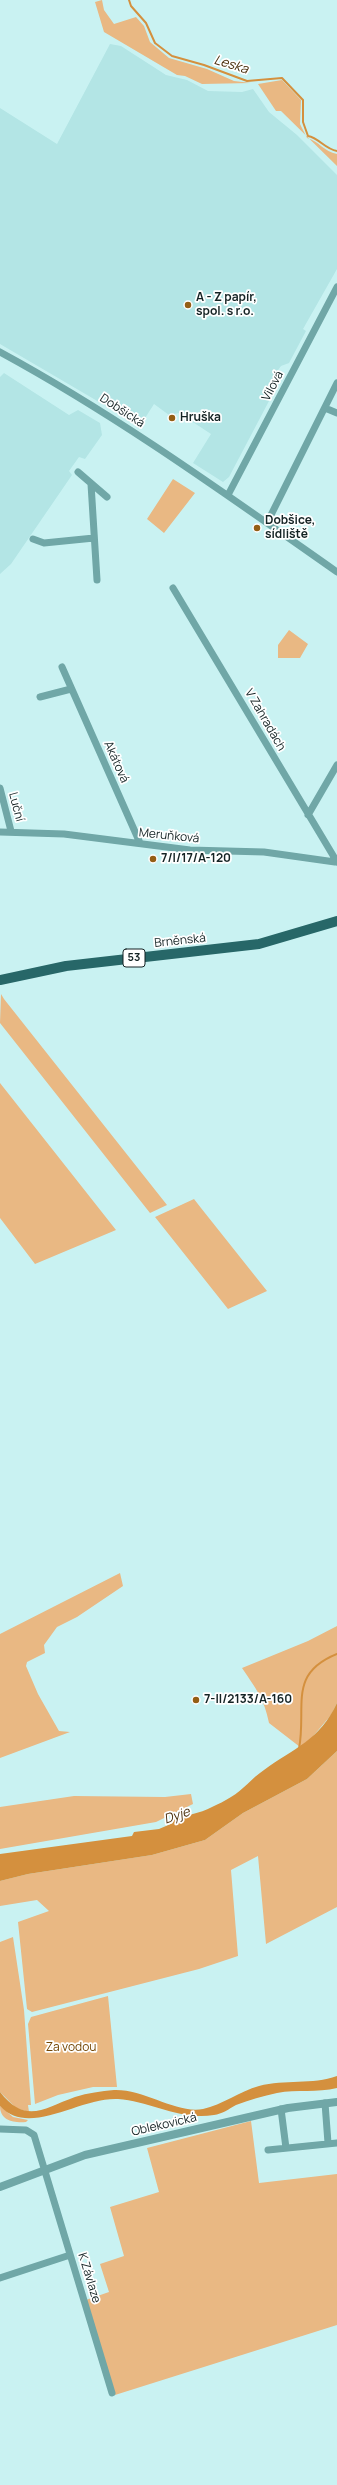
<!DOCTYPE html>
<meta charset="utf-8">
<style>
body{margin:0}
canvas{display:block;background:#c9f2f2}
</style>
<canvas width="337" height="2485"></canvas>
<script>
const ctx = document.querySelector('canvas').getContext('2d');
ctx.lineJoin = 'round';
function fill(path, color) { ctx.fillStyle = color; ctx.fill(path, 'evenodd'); }
function strokePath(path, color, width, dash) { ctx.strokeStyle = color; ctx.lineWidth = width; ctx.lineCap = dash ? 'butt' : 'round'; ctx.setLineDash(dash || []); ctx.stroke(path); }
function drawText(font, color, halo, rows, align = 'center') {
  ctx.font = font + ' Manrope,sans-serif'; ctx.lineWidth = 3.5; ctx.setLineDash([]); ctx.textBaseline = 'middle'; ctx.strokeStyle = halo; ctx.fillStyle = color; for (const [text, x, y, turn = 0] of rows) {
    ctx.save(); ctx.translate(x, y); ctx.rotate((+turn || 0) * Math.PI / 180); ctx.textAlign = isNaN(turn) ? turn : align; if (halo) ctx.strokeText(text, 0, 0); ctx.fillText(text, 0, 0); ctx.restore();
  }
}
const built = new Path2D(`
 M110 44 121 46 166 75 187 80 208 91 242 92 253 89 269 112 297 135 337 175V269L303 329 306 331 289 363 281 366 276 373 279 382 229 477 223 482 193 463 211 434 179 413 169 415 154 404 140 426 0 344V108L57 144Z
 M4 373 69 415 78 410 100 423 102 435 85 459 79 457 69 471 72 475 11 564 0 574V377Z`);
const green = new Path2D(`
 M102 0 104 10 114 24 136 17 144 26 150 42 169 58 207 69 234 81 251 83 202 84 185 76 177 75 104 32 95 2Z
 M282 80 301 100 300 124 307 138C319 141 324 152 337 154V166L281 111H276L258 84Z
 M173 479 195 493 164 533 147 519Z
 M289 630 308 644 300 658H278V645Z
 M1 994 4 999 167 1205 150 1213 0 1023Z
 M0 1083 116 1230 35 1264 0 1218Z
 M194 1199 201 1208 267 1291 228 1309 155 1217Z
 M120 1573 123 1586 77 1617 57 1627 44 1645 45 1653 27 1662 26 1666 38 1694 59 1731 70 1732 0 1758V1634Z
 M337 1626V1703L331 1715 309 1741 300 1747 269 1723C264 1698 256 1689 242 1668L308 1641Z
 M337 1751V1907L266 1944 258 1856 231 1870 238 1956 199 1969 32 2012 27 2009 18 1922 49 1911 37 1900 0 1906V1881L28 1874 152 1855 205 1840 243 1813 307 1779Z
 M191 1794 193 1804 156 1822 0 1849V1807L74 1796 165 1797Z
 M13 1937 24 2010 31 2105H28L29 2112 16 2108 0 2092V1942Z
 M108 1996 117 2087H93L58 2095 35 2104 28 2024 31 2017Z
 M0 2106 13 2117 28 2120 26 2122C14 2123 0 2121 0 2106Z
 M251 2121 259 2183 337 2174V2325L115 2395 86 2300 109 2292 100 2264 124 2256 110 2207 159 2192 147 2148Z`);
const water = new Path2D(`
 M337 1703V1751L307 1779 243 1813 205 1840 152 1855 28 1874 0 1881V1854L132 1836 134 1832 159 1829 173 1823 172 1820C184 1815 200 1814 212 1807 218 1804 225 1801 231 1797 243 1790 252 1778 264 1770 294 1748 320 1740 337 1703Z
 M337 2076V2088C317 2093 297 2089 277 2093 263 2096 249 2100 236 2105 229 2109 222 2114 214 2115 181 2121 150 2101 118 2099 79 2097 29 2138 0 2106V2092C26 2125 44 2108 75 2097 88 2093 101 2091 114 2090 145 2089 176 2114 203 2109 222 2105 240 2091 259 2086 285 2079 312 2085 337 2076Z`);
const stream = new Path2D(`
 M129 0 131 6 146 23 155 43 172 56 204 65 247 81 282 78 303 100V122L308 136C319 138 325 149 337 151
 M299 1749C307 1707 287 1674 337 1654`);
const minor = new Path2D(`
 M0 352C118 416 227 495 337 572
 M325 408 337 413
 M78 472 107 497
 M91 484 97 580
 M228 495 337 287
 M267 523 337 383
 M33 539 44 543 94 538
 M173 588 337 862
 M62 667 140 843
 M40 697 71 689
 M0 788 11 831
 M308 815 337 765
 M0 832 64 834 190 850 264 852 335 862
 M325 2103 328 2143
 M281 2109 286 2148
 M0 2129 26 2130 34 2135 112 2393
 M268 2150 337 2143
 M0 2278 70 2255`);
const tertiary = new Path2D(`
 M0 2187 85 2155 288 2108 337 2102`);
const primary = new Path2D(`
 M0 980 66 966 259 944 337 921`);
const markers = [
 [188,305,4,"#945e14"],
 [172,418,4,"#945e14"],
 [257,528,4,"#945e14"],
 [153,859,4,"#945e14"],
 [196,1700,4,"#945e14"]
];
const shields = [
 [134,958,22]
];
const shieldNames = [
 ["53",134,958]
];
const poiNames = [
 ["A - Z papír,",196,298],
 ["spol. s r.o.",196,312],
 ["Hruška",180,418],
 ["Dobšice,",265,521],
 ["sídliště",265,535],
 ["7/I/17/A-120",161,859],
 ["7-II/2133/A-160",204,1700]
];
const streetNames = [
 ["Vilová",273,386,-62],
 ["Dobšická",122,411,33],
 ["V Zahradách",265,720,60],
 ["Akátová",116,762,66],
 ["Luční",16,807,75],
 ["Meruňková",169,836,6],
 ["Brněnská",180,941,-6],
 ["Oblekovická",164,2125,-13],
 ["K Závlaze",89,2278,73]
];
const parkNames = [
 ["Za vodou",71,2048]
];
const waterNames = [
 ["Leska",231,65,17],
 ["Dyje",177,1816,-19]
];
fill(built, '#b3e5e5');
fill(green, '#e9b883');
fill(water, '#d4903e');
strokePath(stream, '#d4903e', 2);
strokePath(minor, '#70a7a7', 7);
strokePath(tertiary, '#70a7a7', 8);
strokePath(primary, '#276768', 10);
for (const [x, y, r, color] of markers) { const dot = new Path2D(); dot.arc(x, y, r, 0, 2 * Math.PI); ctx.fillStyle = color; ctx.fill(dot); strokePath(dot, '#fff', 1.5); }
for (const [x, y, w] of shields) { const box = new Path2D(); box.roundRect(x - w / 2, y - 9, w, 18, 3); ctx.fillStyle = '#fff'; ctx.fill(box); strokePath(box, '#142324', 1); }
drawText('bold 11px', '#142324', null, shieldNames);
drawText('bold 12px', '#142324', '#fff', poiNames, 'left');
drawText('12px', '#142324', '#fff', streetNames);
drawText('12px', '#744705', '#fff', parkNames);
drawText('italic 13px', '#4a2f0c', '#fff', waterNames);
</script>
